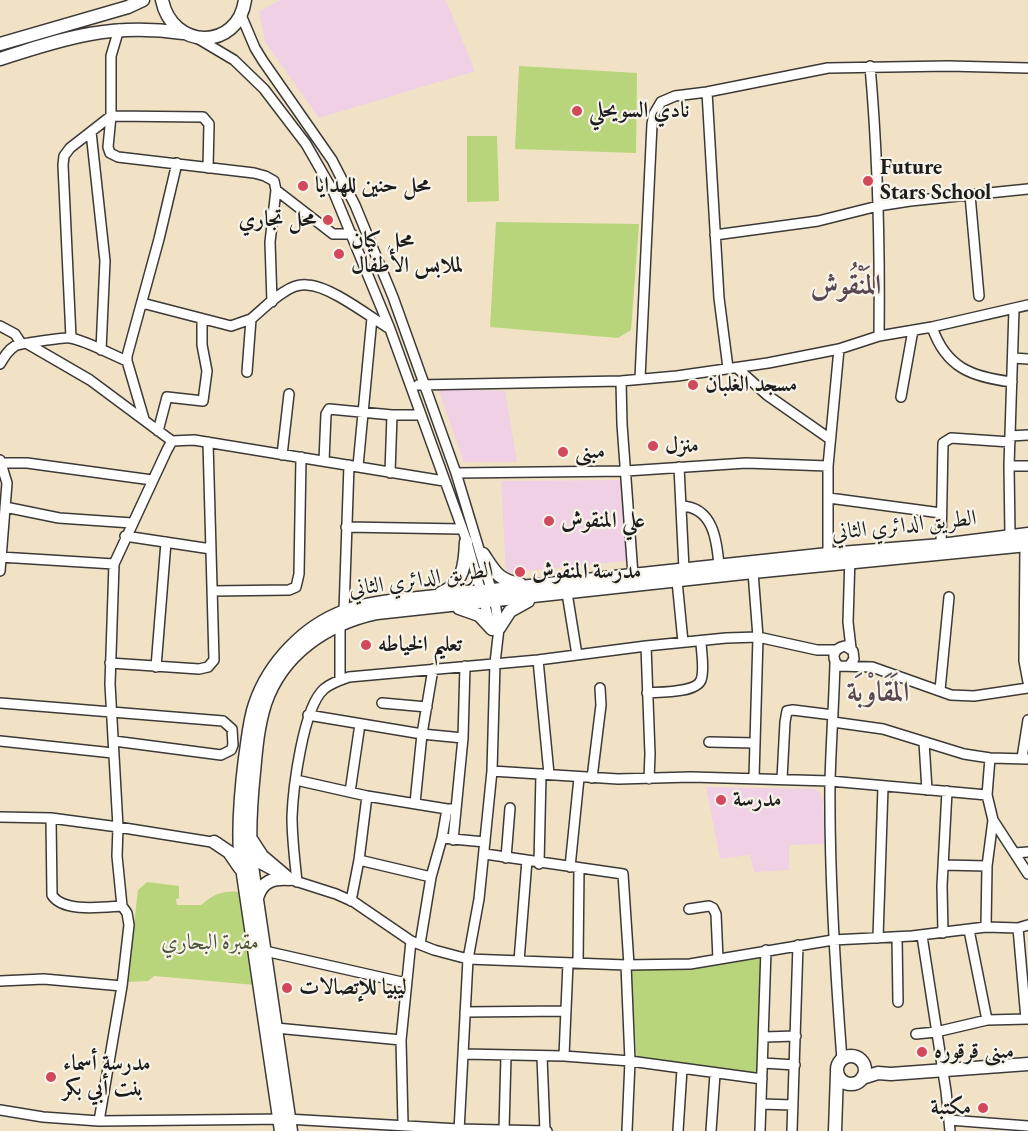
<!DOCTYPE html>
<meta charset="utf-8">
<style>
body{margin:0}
canvas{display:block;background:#f1e2c6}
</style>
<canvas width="1028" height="1131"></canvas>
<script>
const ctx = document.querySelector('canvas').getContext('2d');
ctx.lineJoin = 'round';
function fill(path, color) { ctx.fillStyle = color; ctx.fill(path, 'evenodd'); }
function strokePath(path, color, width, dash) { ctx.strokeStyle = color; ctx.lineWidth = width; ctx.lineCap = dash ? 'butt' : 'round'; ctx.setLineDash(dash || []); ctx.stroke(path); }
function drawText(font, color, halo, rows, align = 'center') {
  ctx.font = font + ' "EB Garamond",Amiri,serif'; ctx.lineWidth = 4.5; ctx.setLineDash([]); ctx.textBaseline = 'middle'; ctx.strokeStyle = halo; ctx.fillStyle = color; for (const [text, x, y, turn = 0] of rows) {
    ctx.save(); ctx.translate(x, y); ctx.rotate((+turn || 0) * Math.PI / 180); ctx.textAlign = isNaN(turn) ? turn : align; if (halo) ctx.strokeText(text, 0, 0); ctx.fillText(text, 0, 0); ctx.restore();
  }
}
const built = new Path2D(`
 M281 0H446L475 71 319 118 265 42 259 11Z
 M438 389 505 391 517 462H464Z
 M624 480 627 561 506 573 501 481Z
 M706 787 814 789 821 793 823 800 825 844 789 845V870L754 872 750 855 720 859Z`);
const green = new Path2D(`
 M519 66 637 73 636 153 515 149Z
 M467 136H497L499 201 467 202Z
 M496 222 639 224 631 330 618 338 490 327Z
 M147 882 179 886V898L176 899 177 905H201C215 893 224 890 242 892L255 985 154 976 148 981 127 982 138 890Z
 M763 954 759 1075 637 1061 630 969 701 968Z`);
const minor = new Path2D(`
 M241 15 255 48 263 61 332 160 355 205 393 297 456 473 495 602 499 628 495 663 492 771 479 899 468 959 459 1131
 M119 29 111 56V116L108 147 110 153 118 157 254 173 265 176 274 181 276 190 270 242 272 302
 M197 38 234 60 264 89 306 144 334 193 390 329 466 539 491 627
 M870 66C878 156 880 246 879 336
 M707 92 719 298 728 368
 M91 132 105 261 101 350
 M276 190 333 234H352
 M970 195 979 296
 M715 235 818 221 878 206 910 201 1028 189
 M142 303 231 326 251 319
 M0 326 15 334 21 343
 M932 327C946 368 972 377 1012 382
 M71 338 63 165 64 156 70 148 111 116 203 117 209 124 208 168
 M28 344 90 380 172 441
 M1014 358 1028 359
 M0 364C4 357 8 350 15 346 18 344 65 337 70 338 85 340 112 355 127 361
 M737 368 767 395 830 439
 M247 372 251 319C262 310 272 299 284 292 290 288 299 284 307 285 329 285 370 317 390 329
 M640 378 652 124 654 114 661 102 675 96 707 92 828 68 948 66 1028 68
 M621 381 622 424 633 575
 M418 385 621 381 677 376 768 363 839 349 879 336 932 327 1028 305
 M901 397 913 330
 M144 419 127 361V356L159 239 177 163
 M158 431 167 397 203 401 207 371 202 345V320
 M1010 436 1028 435
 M282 455 289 394
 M324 461 326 414 329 409 392 415H421
 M2 463H27L152 480
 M358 466 372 318
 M1009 466H1028
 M679 467 684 569
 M390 473 392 415
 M456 473 626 471 746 463 828 466
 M829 498 941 513
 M681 506C713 507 717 540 719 566
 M5 507 59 518 132 523
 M346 527 461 529
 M1010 535 1009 466 1014 309
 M125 536 211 549
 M941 545 943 443 951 438 1010 442
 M1025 546 1024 661 1028 682
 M828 554V466L839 349
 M850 556 848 622 851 648
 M0 557 114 564
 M0 571 7 483 0 460
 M753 572 758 637 754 778
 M677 581 683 642
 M212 591 289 590 296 587 299 574 301 457
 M567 593 577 655
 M344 611 349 465
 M646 646 650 754 649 779
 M538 660 549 774
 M110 663 199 669 208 667 214 660 208 442
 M835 663C834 702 831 742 830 782 829 875 835 968 842 1060
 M849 666 854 659 853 651 845 646C834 648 830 658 839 666L872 667 951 695 974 696 1028 688
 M156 667 166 542
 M340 680V624
 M940 690 949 597
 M647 693C660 692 696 693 701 680 705 669 701 652 701 641
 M0 703 223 721 232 729 233 745 231 750 221 755 114 741
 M382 703 427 707
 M308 715 422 734 463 738
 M833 722 883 729 964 754 990 758 1028 759
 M0 741 113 753
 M709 742 755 743
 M924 742 927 790
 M990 758 987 795 993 820 1028 874
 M1022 758 1028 720
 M492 771 618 779 691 777 830 781 987 795
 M592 778 601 705 600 688
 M782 779 785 722 787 711 793 710 833 715
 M296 780 367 796 447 809H456
 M350 792 360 724
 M415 803 422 734 433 669
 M447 809 442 838 485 842
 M0 817 51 818 118 827 218 843
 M51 818 52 895C63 913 104 907 122 906
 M453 840 463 738 465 666
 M1015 853 1028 852
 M485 854 623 874 629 965
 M249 858 289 879 336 894 354 902 411 941 434 950 468 959 626 965 690 964 833 940 912 936 986 927 1018 928 1028 925
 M506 858 510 808
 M359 860 431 877
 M539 864 541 774
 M943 865 987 866
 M570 867 579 778
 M297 882C295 861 292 839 292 817 293 789 303 707 324 689 331 683 340 680 349 677L538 660 646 646 726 638 758 637 817 650H836
 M351 901 359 860 367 796
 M689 909 709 906 713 908 716 914 718 959
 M986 927 987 866 993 820
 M1018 928 1026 1019
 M969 930 987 1020
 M943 933 942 886 947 791
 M922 936 946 1091 950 1131
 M897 937 898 1002
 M878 938 883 787
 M420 944 431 877 442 838
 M265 951 406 983
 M519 961 527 860
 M578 963 579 868
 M626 965 630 1061 627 1131
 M0 981 44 979 122 986
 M465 1012 566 1011
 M276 1028 401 1040
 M916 1034 936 1032 987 1020 1028 1019
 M764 1037 796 1036
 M463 1054 564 1056 630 1061 762 1079
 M564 1056 568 963
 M542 1057 545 1131
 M763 1063 795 1065
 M761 1104 793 1105
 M0 1110 43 1117 99 1121 287 1119 458 1129 547 1131
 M949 1120 1028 1126
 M99 1121 122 986 129 925 127 913 122 906 117 856 118 827 110 684 114 564 167 450 172 441 194 440 444 481
 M403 1124 401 1040 411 941
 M504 1130 506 1056
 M678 1131 682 1069
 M711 1131 715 1074
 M760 1131 766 950
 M792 1131 798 945`);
const major = new Path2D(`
 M162 0C172 50 238 51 245 0
 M0 44 128 7 143 0
 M0 59C67 37 112 23 183 33
 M483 554C495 572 498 580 520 584
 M441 593C464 583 465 564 466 542
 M459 608 479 615 492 629
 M499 628 510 611 528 601
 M251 839 262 856 289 879
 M214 842 229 852 240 868
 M257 898C262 881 273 878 289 879
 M837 1070a14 14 0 1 1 28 0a14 14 0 1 1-28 0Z
 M862 1078 878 1073 891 1074 1028 1064
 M281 1131 240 854C238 822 241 790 245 758 248 740 249 721 255 704 269 663 304 626 345 611 359 606 374 603 390 601L828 554 941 545 1028 534
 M291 1131 251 859C249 830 251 801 254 772 256 749 258 726 265 704 282 654 326 624 377 613L753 572 1028 545
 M835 1131 837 1073`);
const markers = [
 [577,111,6,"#d1495b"],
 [868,181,6,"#d1495b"],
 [303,186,6,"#d1495b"],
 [328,220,6,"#d1495b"],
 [339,254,6,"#d1495b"],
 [693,385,6,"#d1495b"],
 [653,446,6,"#d1495b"],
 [563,452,6,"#d1495b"],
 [549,521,6,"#d1495b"],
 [520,572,6,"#d1495b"],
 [366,645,6,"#d1495b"],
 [721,800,6,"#d1495b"],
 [287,988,6,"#d1495b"],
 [922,1052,6,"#d1495b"],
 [51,1077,6,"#d1495b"],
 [983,1108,6,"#d1495b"]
];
const poiNames = [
 ["نادي السويحلي",589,111],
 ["Future",880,168],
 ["Stars School",880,193],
 ["محل حنين للهدايا",315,186],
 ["محل تجاري",316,220,"right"],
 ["محل كيان",351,241],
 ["لملابس الأطفال",351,266],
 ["مسجد الغلبان",705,385],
 ["منزل",665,446],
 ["مبنى",575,452],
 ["علي المنقوش",561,521],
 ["مدرسة المنقوش",532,572],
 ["تعليم الخياطه",378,645],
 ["مدرسة",733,800],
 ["ليبيا للإتصالات",299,988],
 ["مبنى قرقوره",934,1052],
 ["مدرسة أسماء",63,1064],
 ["بنت أبي بكر",63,1089],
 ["مكتبة",971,1108,"right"]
];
const streetNames = [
 ["الطريق الدائري الثاني",904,526,-6],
 ["الطريق الدائري الثاني",421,580,-8]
];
const parkNames = [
 ["مقبرة البحاري",210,943]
];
const districtNames = [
 ["المَنْقُوش",846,286],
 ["المَقَاوْبَة",878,693]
];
fill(built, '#f0d0e5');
fill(green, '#b9d57c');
strokePath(minor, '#3c3a36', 12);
strokePath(major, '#3c3a36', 15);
strokePath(minor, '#fff', 9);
strokePath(major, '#fff', 12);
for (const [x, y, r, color] of markers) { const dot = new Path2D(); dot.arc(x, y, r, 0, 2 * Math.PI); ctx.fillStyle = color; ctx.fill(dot); strokePath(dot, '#f7f3e8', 2); }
drawText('bold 22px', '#1c1c1c', '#f7f3e8', poiNames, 'left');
drawText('22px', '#1c1c1c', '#f7f3e8', streetNames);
drawText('22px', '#4b5439', '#f7f3e8', parkNames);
drawText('bold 28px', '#58474f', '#f7f3e8', districtNames);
</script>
